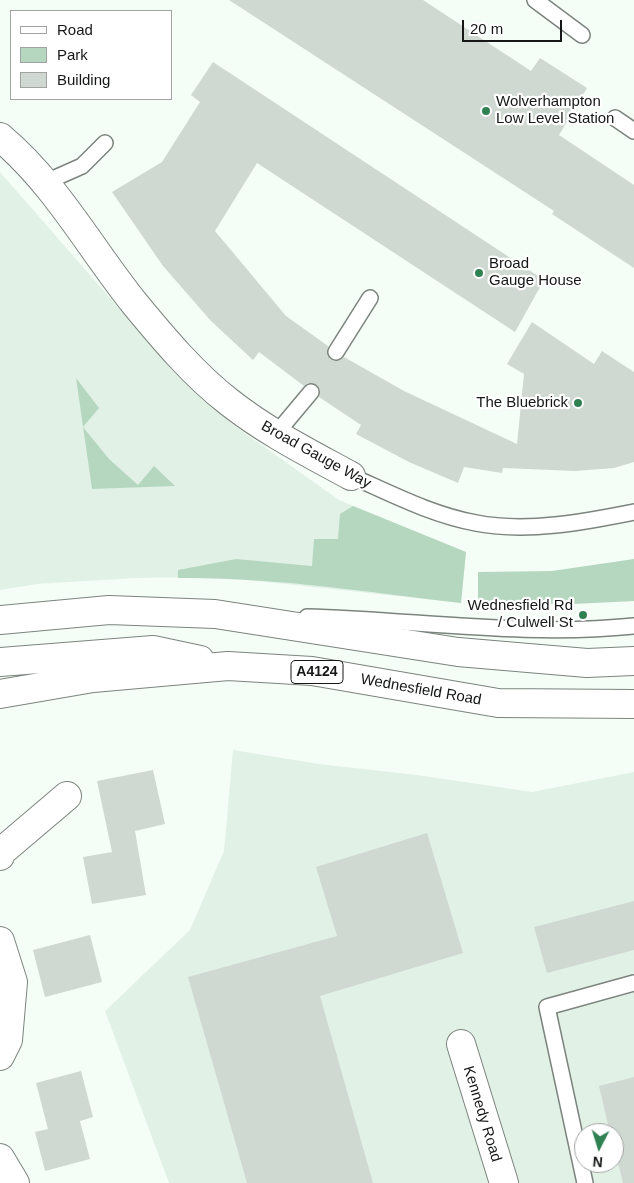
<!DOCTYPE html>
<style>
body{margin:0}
#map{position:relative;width:634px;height:1183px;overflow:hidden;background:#f5fdf7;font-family:Helvetica,sans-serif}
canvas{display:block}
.legend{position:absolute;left:10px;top:10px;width:162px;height:90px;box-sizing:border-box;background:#fff;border:1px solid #a1a3a2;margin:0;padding:6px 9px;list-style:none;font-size:15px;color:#151816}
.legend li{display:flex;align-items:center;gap:10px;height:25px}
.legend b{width:25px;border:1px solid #a1a3a2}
.north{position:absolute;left:574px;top:1123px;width:50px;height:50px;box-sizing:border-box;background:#fff;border:1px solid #a1a3a2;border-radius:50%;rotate:185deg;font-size:14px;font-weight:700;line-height:20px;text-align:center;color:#151816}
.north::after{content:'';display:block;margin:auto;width:18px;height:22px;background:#308152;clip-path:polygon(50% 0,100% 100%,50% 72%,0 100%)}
.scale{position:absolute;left:462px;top:20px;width:100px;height:22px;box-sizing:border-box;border:2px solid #151816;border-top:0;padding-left:6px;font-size:15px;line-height:18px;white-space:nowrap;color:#151816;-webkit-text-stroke:4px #fff;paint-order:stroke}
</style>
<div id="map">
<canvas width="634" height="1183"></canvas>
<ul class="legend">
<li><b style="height:6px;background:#fff"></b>Road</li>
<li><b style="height:14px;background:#b5d7bf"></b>Park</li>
<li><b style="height:14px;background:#d0d8d2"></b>Building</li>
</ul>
<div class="north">N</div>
<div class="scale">20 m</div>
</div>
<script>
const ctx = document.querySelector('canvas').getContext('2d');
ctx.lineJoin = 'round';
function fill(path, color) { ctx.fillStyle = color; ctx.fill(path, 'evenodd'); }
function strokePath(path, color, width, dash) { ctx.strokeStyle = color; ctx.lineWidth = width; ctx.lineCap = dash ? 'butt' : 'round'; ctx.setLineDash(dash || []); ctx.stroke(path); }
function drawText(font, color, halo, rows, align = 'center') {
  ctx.font = font + ' Helvetica,sans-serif'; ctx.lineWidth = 4.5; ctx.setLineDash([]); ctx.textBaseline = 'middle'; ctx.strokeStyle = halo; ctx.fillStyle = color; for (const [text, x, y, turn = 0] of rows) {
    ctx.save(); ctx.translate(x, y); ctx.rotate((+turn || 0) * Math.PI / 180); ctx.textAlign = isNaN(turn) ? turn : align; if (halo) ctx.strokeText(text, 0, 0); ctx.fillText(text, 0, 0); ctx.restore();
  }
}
const built = new Path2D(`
 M0 172 159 354 232 424 339 500 466 552 461 603 220 577 135 578 37 584 0 590Z
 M233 750 319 764 417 775 532 792 634 772V1183H169L105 1011 190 930 224 851ZM584 1133H614V1163H584Z`);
const green = new Path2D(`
 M76 378 99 408 83 427 109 459 138 485 154 466 175 486 92 489Z
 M353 506 466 552 461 603C367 592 273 577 178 578V570L236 559 312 566 314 539H338L340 514Z
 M634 559V601L573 604 478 603V572L552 571Z`);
const building = new Path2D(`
 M229 0H423L531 71 540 58 587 88 559 135 634 185V268L552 214 554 211Z
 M213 62 544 280 515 332 257 163 215 231 286 316 328 346 327 352 331 360 336 361 344 357 404 391 517 444 524 374 507 364 532 322 594 364 602 351 634 372V462L614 468 575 471 503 468 502 473 464 467 458 483 409 462 356 434 361 425 319 397 320 389 317 385 308 383 304 386 259 352 253 360 211 321 163 266 112 192 162 162 200 102 191 95Z
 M153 770 165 824 135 831 146 895 92 904 83 857 112 852 97 781Z
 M427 833 463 953 320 996 373 1183H247L188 977 337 936 316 867Z
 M634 901V950L547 973 534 927Z
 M90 935 102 982 45 997 33 950Z
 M81 1071 93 1117 80 1121 90 1159 45 1171 35 1132 48 1129 36 1083Z
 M634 1077V1183H623L614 1147V1133H610L599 1086Z`);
const lane = new Path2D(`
 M535 0 582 35
 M615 118 634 131
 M46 182 82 166 105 143
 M336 352 370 298
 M275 435 311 392
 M351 476C392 494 432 515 476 523 527 533 584 522 634 512
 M307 617C415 620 526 637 634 626
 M585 1183 547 1007 634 983`);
const street = new Path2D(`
 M0 137C56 184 90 248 135 304 163 338 194 375 229 402 267 432 309 453 351 476
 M0 856 1 852 67 796
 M0 941 13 982 8 1040 0 1056
 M461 1044 504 1183
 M0 1158 15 1183`);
const primary = new Path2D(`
 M0 620 109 610 215 614 458 652 587 663 634 661
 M0 662 153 650 200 660
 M0 694 93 678 228 666 312 671 498 703 634 704`);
const markers = [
 [486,111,5,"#308152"],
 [479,273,5,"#308152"],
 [578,403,5,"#308152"],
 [583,615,5,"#308152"]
];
const shields = [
 [317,672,52]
];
const shieldNames = [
 ["A4124",317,672]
];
const poiNames = [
 ["Wolverhampton",496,102],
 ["Low Level Station",496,119],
 ["Broad",489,264],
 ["Gauge House",489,281],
 ["The Bluebrick",568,403,"right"],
 ["Wednesfield Rd",573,606,"right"],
 ["/ Culwell St",573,623,"right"]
];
const streetNames = [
 ["Broad Gauge Way",316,455,29],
 ["Wednesfield Road",421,690,10],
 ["Kennedy Road",482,1114,73]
];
fill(built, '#e2f1e6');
fill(green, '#b5d7bf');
fill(building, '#d0d8d2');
strokePath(lane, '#7c847e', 18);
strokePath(street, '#7c847e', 30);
strokePath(primary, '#7c847e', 30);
strokePath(lane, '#fff', 15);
strokePath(street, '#fff', 28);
strokePath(primary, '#fff', 28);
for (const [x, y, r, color] of markers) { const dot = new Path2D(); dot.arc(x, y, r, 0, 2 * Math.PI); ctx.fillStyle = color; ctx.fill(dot); strokePath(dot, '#fff', 2); }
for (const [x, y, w] of shields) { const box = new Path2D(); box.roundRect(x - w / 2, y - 11.5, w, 23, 4); ctx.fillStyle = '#fff'; ctx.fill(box); strokePath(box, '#151816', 1); }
drawText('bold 14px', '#151816', null, shieldNames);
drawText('15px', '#151816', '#fff', poiNames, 'left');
drawText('15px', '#151816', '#fff', streetNames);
</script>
